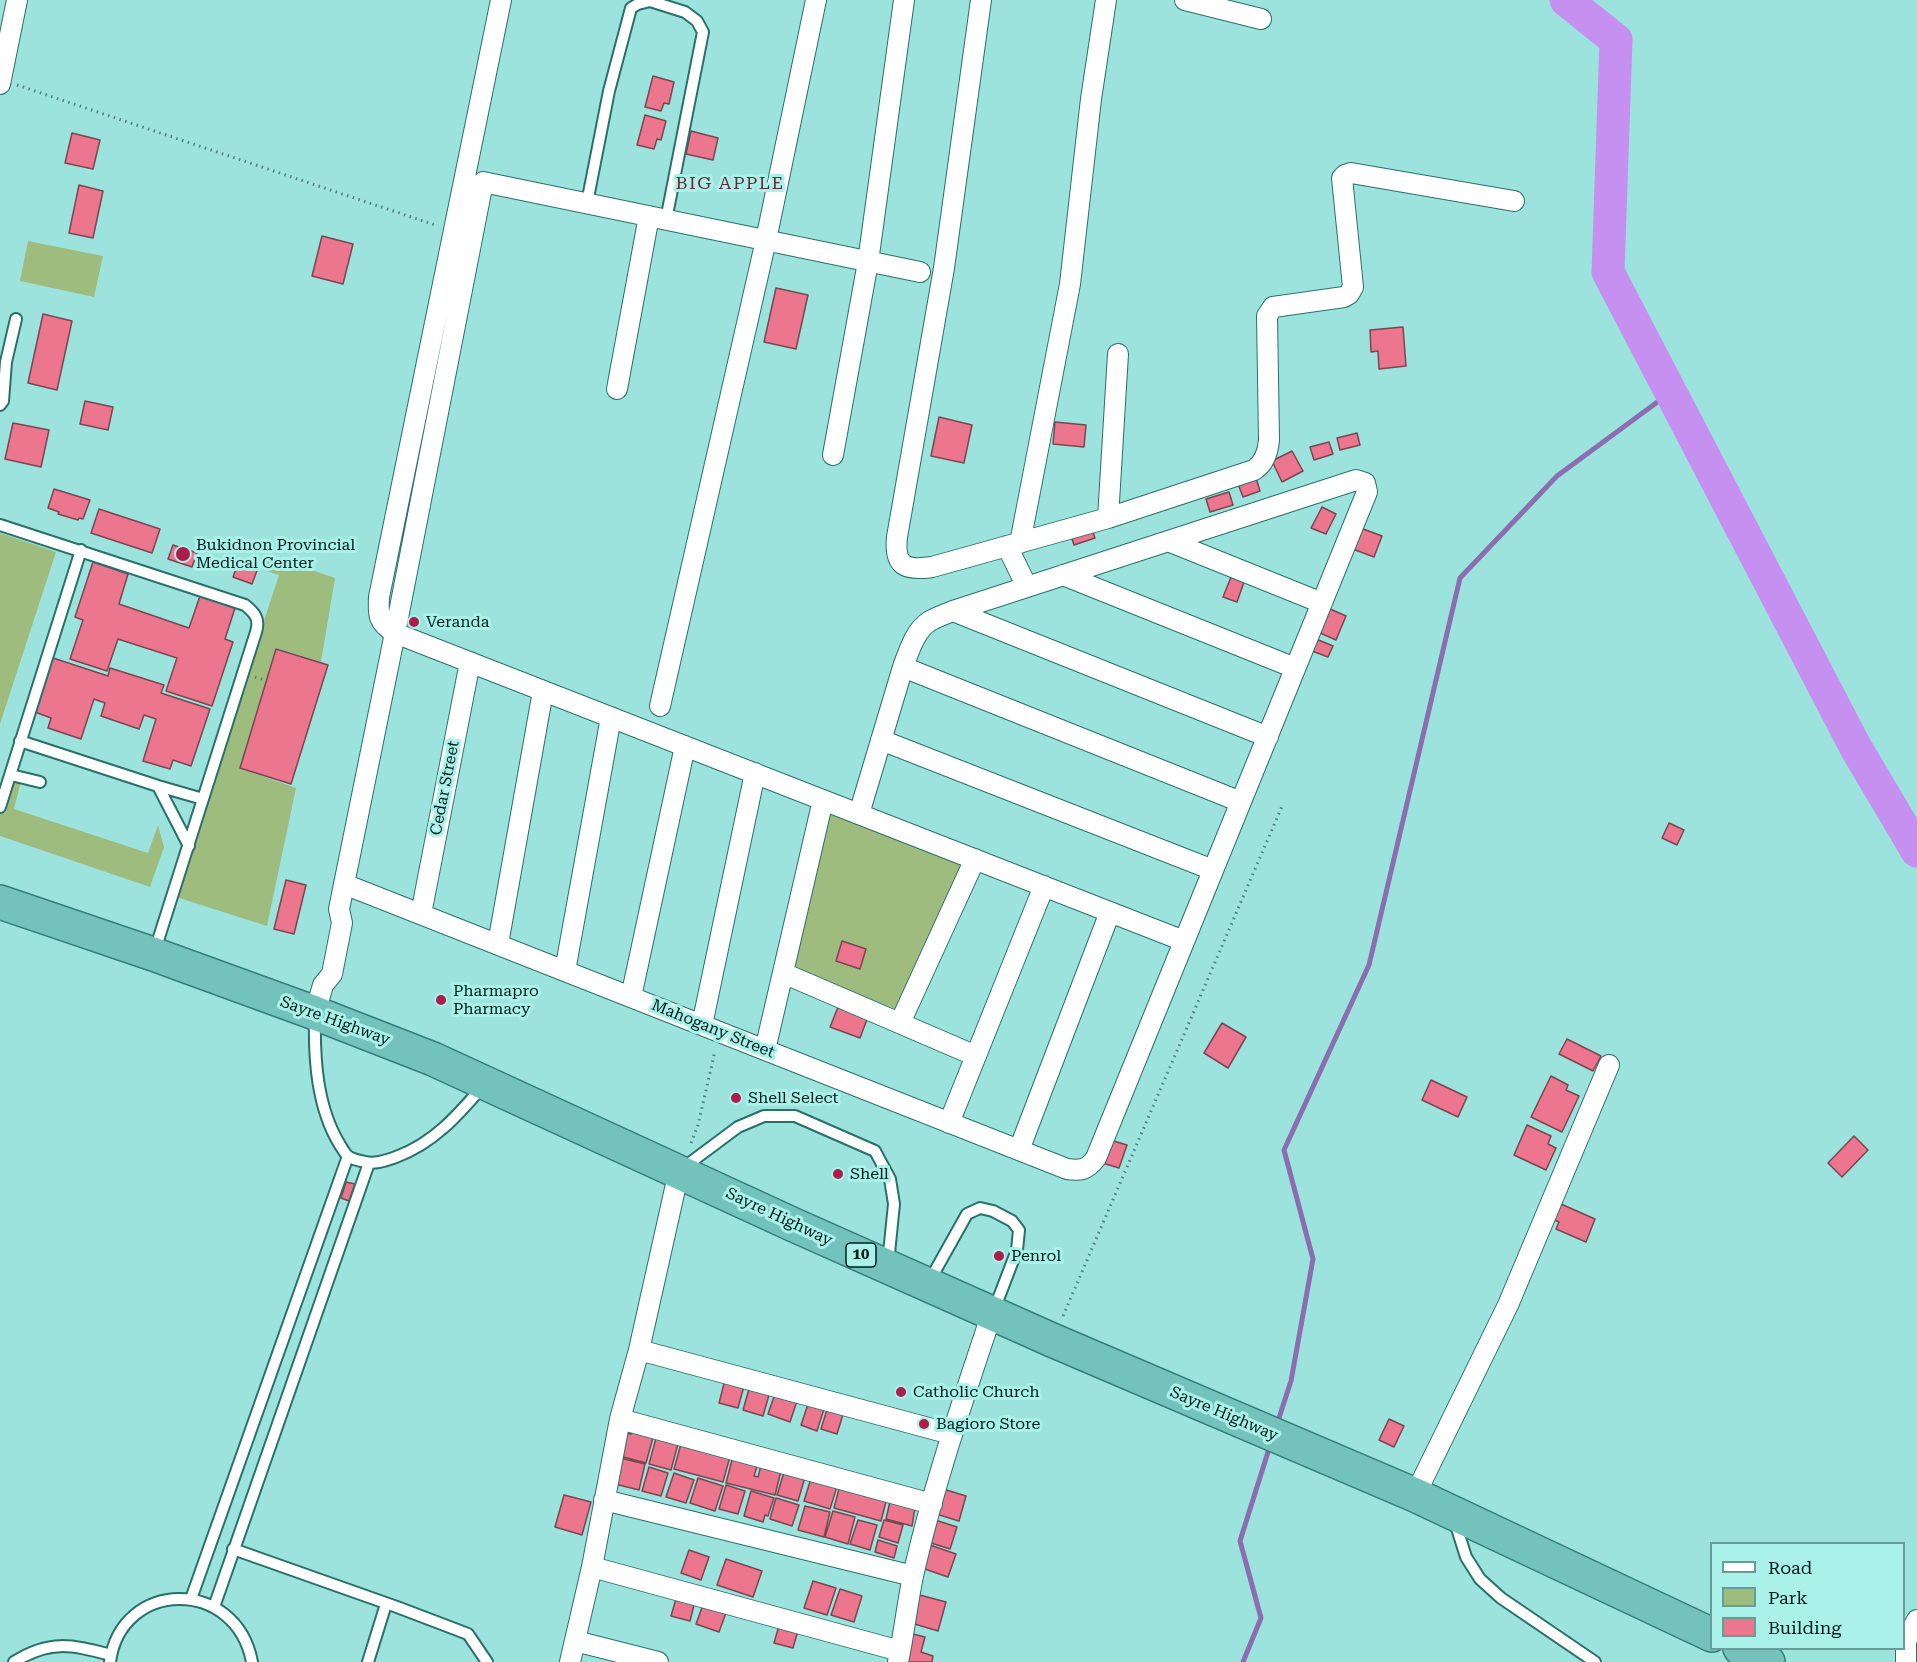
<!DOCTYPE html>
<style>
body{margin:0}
#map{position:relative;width:1917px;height:1662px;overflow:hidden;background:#9de3dd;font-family:"Roboto Serif",serif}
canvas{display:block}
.legend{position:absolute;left:1710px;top:1542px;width:195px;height:108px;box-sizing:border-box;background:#aaf1ea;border:2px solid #669d98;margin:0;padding:8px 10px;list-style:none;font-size:18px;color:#011e1c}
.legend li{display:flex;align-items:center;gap:12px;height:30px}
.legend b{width:30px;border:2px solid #669d98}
</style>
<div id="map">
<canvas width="1917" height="1662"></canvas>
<ul class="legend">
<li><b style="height:8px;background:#fff"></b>Road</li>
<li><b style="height:16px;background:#9fbc7f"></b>Park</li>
<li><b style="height:16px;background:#eb768e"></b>Building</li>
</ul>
</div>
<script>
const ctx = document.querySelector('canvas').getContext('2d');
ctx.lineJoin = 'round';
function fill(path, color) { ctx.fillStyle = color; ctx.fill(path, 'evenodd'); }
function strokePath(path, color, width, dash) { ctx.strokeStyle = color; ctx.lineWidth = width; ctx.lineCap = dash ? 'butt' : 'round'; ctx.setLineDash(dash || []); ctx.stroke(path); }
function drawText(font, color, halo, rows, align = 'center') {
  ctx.font = font + ' "Roboto Serif",serif'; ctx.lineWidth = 6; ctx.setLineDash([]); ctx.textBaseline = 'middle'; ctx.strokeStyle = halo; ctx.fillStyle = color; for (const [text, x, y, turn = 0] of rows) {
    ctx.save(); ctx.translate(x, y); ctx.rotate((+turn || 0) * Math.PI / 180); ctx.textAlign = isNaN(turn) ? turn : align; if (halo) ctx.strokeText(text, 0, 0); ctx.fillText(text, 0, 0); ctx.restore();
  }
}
const green = new Path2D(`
 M28 241 103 256 94 297 20 281Z
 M0 533 56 552 0 724Z
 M268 555 335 578 321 662 276 648 240 768 296 788 267 926 173 896 279 575 263 570Z
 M21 781 14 809 148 853 158 825 164 847 150 887 0 836V797L3 788Z
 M828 811 963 865 897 1010 795 968Z`);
const stream = new Path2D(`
 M1279 1418 1291 1381 1313 1259 1284 1150 1369 965 1460 578 1557 476 1671 392
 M1243 1662 1261 1618 1240 1541 1268 1452`);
const river = new Path2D(`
 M1566 0 1616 40 1608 272 1856 748 1917 851`);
const building = new Path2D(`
 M653 76 674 82 669 104 664 103 661 111 645 107Z
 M645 115 666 121 661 140 657 139 654 149 637 145Z
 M691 131 718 138 713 160 686 154Z
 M72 133 100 140 93 169 65 163Z
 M79 185 103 191 93 238 69 233Z
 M322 236 353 244 343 284 312 276Z
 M776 288 808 295 796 349 764 342Z
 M43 314 72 321 57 390 28 383Z
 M1403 327 1406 366 1379 369 1378 351 1371 352 1370 330Z
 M85 401 113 407 108 430 80 424Z
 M939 417 972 425 964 463 931 456Z
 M1055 422 1086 425 1084 447 1053 444Z
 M13 423 49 430 41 467 5 459Z
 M1357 433 1360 445 1340 450 1337 438Z
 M1329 442 1333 454 1314 460 1310 447Z
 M1292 451 1303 471 1282 482 1272 461Z
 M1256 478 1260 491 1243 497 1238 484Z
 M54 489 90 500 83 519 79 518 78 520 58 514 59 512 48 508Z
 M1229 492 1233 505 1210 512 1206 499Z
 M1322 507 1336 514 1326 534 1311 528Z
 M99 509 160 529 152 553 91 533Z
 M1091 526 1095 538 1074 545 1070 533Z
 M1358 527 1382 536 1374 557 1350 548Z
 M173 545 197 553 192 567 168 559Z
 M239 560 258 568 252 584 233 577Z
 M93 562 128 574 119 604 189 628 200 596 235 608 225 639 233 642 212 706 166 691 177 658 118 639 107 671 70 659 83 620 75 617Z
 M1231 577 1244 582 1237 602 1223 597Z
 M1328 608 1346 616 1336 640 1318 632Z
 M1316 639 1333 646 1328 657 1312 651Z
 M276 649 328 665 291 784 240 768Z
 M53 658 108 676 110 668 164 685 161 693 210 709 191 766 173 760 170 769 143 761 156 719 144 715 139 729 101 716 105 703 94 699 81 739 48 728 51 718 35 712Z
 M1669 823 1684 830 1677 845 1662 838Z
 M286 880 306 885 294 934 274 929Z
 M842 941 866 949 860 969 836 961Z
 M840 1002 869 1014 860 1038 830 1027Z
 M1222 1023 1246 1037 1228 1068 1204 1053Z
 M1567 1039 1601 1056 1593 1071 1559 1054Z
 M1551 1076 1568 1085 1566 1090 1579 1096 1562 1132 1531 1117Z
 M1431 1080 1467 1097 1458 1117 1422 1100Z
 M1527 1125 1551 1136 1548 1144 1556 1148 1546 1170 1514 1155Z
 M1854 1136 1868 1150 1842 1177 1828 1163Z
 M1107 1139 1127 1145 1119 1168 1099 1162Z
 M346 1182 355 1184 349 1201 341 1198Z
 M1561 1204 1595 1219 1586 1242 1556 1229 1559 1222 1554 1220Z
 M725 1380 744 1386 738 1408 719 1403Z
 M749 1389 769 1395 763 1416 743 1410Z
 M776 1391 798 1398 790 1422 768 1414Z
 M809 1401 825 1406 817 1431 801 1425Z
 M828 1406 844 1411 837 1434 821 1429Z
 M1389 1419 1404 1426 1394 1447 1379 1440Z
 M633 1428 654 1434 646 1463 616 1455 622 1432 631 1434Z
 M656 1438 678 1444 671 1470 649 1464Z
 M681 1444 731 1453 723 1482 674 1469Z
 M733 1456 758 1463 754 1476 758 1477 762 1461 782 1467 775 1495 726 1483Z
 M616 1457 645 1464 639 1490 615 1484Z
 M649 1467 668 1473 661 1496 642 1491Z
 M785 1469 806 1474 798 1501 777 1495Z
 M813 1472 839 1480 830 1509 804 1501Z
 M674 1473 694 1480 686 1503 666 1497Z
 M698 1478 723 1486 715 1511 690 1503Z
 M841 1481 888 1494 881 1521 834 1508Z
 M726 1485 745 1491 738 1514 719 1509Z
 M940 1488 966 1496 959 1521 933 1513Z
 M751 1491 774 1498 768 1516 765 1515 763 1522 744 1516Z
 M564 1495 591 1502 582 1535 555 1527Z
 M891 1497 916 1502 912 1526 886 1519Z
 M776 1498 799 1505 792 1526 770 1519Z
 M805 1506 830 1512 824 1537 798 1530Z
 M833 1511 855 1517 848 1544 825 1537Z
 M932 1519 957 1527 950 1549 931 1543 933 1537 927 1535Z
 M858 1520 877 1525 870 1550 850 1544Z
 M884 1520 903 1525 898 1543 879 1537Z
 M878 1540 897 1546 894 1558 875 1552Z
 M927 1544 956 1554 948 1577 919 1567Z
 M689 1550 709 1557 701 1580 681 1573Z
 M726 1559 762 1571 753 1597 717 1585Z
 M813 1581 836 1588 827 1615 804 1608Z
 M840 1589 862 1596 854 1622 831 1615Z
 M678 1592 696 1597 690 1621 671 1616Z
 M916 1594 946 1602 938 1631 908 1622Z
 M704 1602 727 1610 719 1632 696 1624Z
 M780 1622 799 1627 793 1648 774 1643Z
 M913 1634 925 1637 921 1652 933 1656 932 1662H905Z`);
const path = new Path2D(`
 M17 85 438 226
 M255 677 264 680
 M691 1143 698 1125 715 1051
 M1063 1316 1283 804`);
const service = new Path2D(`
 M587 203 609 91 631 8 638 4 650 1 685 12 697 21 703 32 666 220
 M0 405 3 401 6 362 16 319
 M0 525 245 605C255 613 260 619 256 632L155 950
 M20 741 158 786 203 799
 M11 775 40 782
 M158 786 189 846
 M0 807 81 550
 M315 1017C314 1059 317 1108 340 1145 342 1148 345 1154 348 1156 351 1159 357 1160 361 1161 373 1165 385 1161 396 1157 434 1143 458 1115 484 1085
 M683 1168 738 1127 764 1116H795L875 1151 890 1179 894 1204 888 1263
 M930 1280 967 1214 980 1208 993 1211 1012 1221 1019 1230 1017 1250 994 1310
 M1455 1522 1466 1557 1480 1579 1501 1598 1595 1662
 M233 1549 397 1607 468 1634 487 1662
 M191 1599 348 1156
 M214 1607 369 1163
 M14 1662C50 1639 72 1645 111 1655
 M110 1662C121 1579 236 1577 252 1662
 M368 1662 386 1604`);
const minor = new Path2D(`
 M501 0 379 597C378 616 378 622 395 633L1184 941
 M981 0 944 268 897 537C894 566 905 571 932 567L1108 518 1254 470C1265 463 1268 452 1269 440L1267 316 1273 307 1344 297 1349 294 1353 287 1342 178 1345 175 1351 173 1514 201
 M1185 0 1261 19
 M0 84 17 0
 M617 389 649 216
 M833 455 868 262 904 0
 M1108 518 1118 354
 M1168 541 1322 603
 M1020 543 1070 284 1091 99 1106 0
 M1007 546 1027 587
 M1063 575 1295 668
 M953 611 1268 737
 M903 667 1241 802
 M660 706 766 240 816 0
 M881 740 1213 870
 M344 884 1067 1169C1081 1171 1087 1170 1096 1158L1367 492 1365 483 1356 480 953 611C945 614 937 617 930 621 915 630 909 651 903 667L859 814
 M421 914 470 662
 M498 944 543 691
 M565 971 611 717
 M783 973 976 1056
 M631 997 685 746
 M315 1013 323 985 332 974 342 923 339 909 395 633 483 182 920 272
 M900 1023 975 859
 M702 1025 755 773
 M765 1050 823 800
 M949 1123 1044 886
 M1019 1150 1110 912
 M639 1350 951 1434
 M620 1419 932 1504
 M1415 1495 1508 1305 1609 1065
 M604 1500 913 1576
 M592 1567 900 1651
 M575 1641 658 1662
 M570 1662 592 1567 620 1419 639 1350 679 1171
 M898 1662C904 1634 907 1605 913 1576 933 1487 963 1400 992 1313
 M1906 1662V1641L1917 1620`);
const trunk = new Path2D(`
 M0 902 153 954 315 1013 433 1059 794 1225 1052 1340 1415 1495 1712 1635
 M1740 1648 1768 1662`);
const markers = [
 [183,554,8,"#ae1c4b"],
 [414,622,6,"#ae1c4b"],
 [441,1000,6,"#ae1c4b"],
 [736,1098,6,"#ae1c4b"],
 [838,1174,6,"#ae1c4b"],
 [999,1256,6,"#ae1c4b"],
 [901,1392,6,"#ae1c4b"],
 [924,1424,6,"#ae1c4b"]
];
const shields = [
 [861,1255,30]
];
const shieldNames = [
 ["10",861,1255]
];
const poiNames = [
 ["Bukidnon Provincial",196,545],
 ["Medical Center",196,563],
 ["Veranda",426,622],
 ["Pharmapro",453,991],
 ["Pharmacy",453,1009],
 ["Shell Select",748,1098],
 ["Shell",850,1174],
 ["Penrol",1011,1256],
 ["Catholic Church",913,1392],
 ["Bagioro Store",936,1424]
];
const streetNames = [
 ["Cedar Street",445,788,-79],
 ["Sayre Highway",335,1021,20],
 ["Mahogany Street",713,1029,22],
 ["Sayre Highway",779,1217,25],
 ["Sayre Highway",1224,1414,23]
];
const neighbourhoodNames = [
 ["BIG APPLE",730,184]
];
fill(green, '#9fbc7f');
strokePath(stream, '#8a6eb0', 5);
strokePath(river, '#c590f0', 33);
fill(building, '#eb768e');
strokePath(building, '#7a464f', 1.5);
strokePath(service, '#29706b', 14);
strokePath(minor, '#29706b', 22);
strokePath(trunk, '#347e79', 36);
strokePath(path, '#4e807c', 3, [1.5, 4.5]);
strokePath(service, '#fff', 10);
strokePath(minor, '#fff', 20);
strokePath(trunk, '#73c2bc', 33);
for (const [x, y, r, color] of markers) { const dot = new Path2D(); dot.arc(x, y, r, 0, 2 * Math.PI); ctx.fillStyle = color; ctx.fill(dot); strokePath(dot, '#aaf1ea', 2); }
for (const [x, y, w] of shields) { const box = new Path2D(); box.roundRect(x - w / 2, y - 12, w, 24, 4.5); ctx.fillStyle = '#aaf1ea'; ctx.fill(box); strokePath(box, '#011e1c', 1.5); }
drawText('bold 15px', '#011e1c', null, shieldNames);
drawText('16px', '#011e1c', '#aaf1ea', poiNames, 'left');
drawText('16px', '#011e1c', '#aaf1ea', streetNames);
ctx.letterSpacing = '1.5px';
drawText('18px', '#6d2738', '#aaf1ea', neighbourhoodNames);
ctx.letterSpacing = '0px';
</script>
